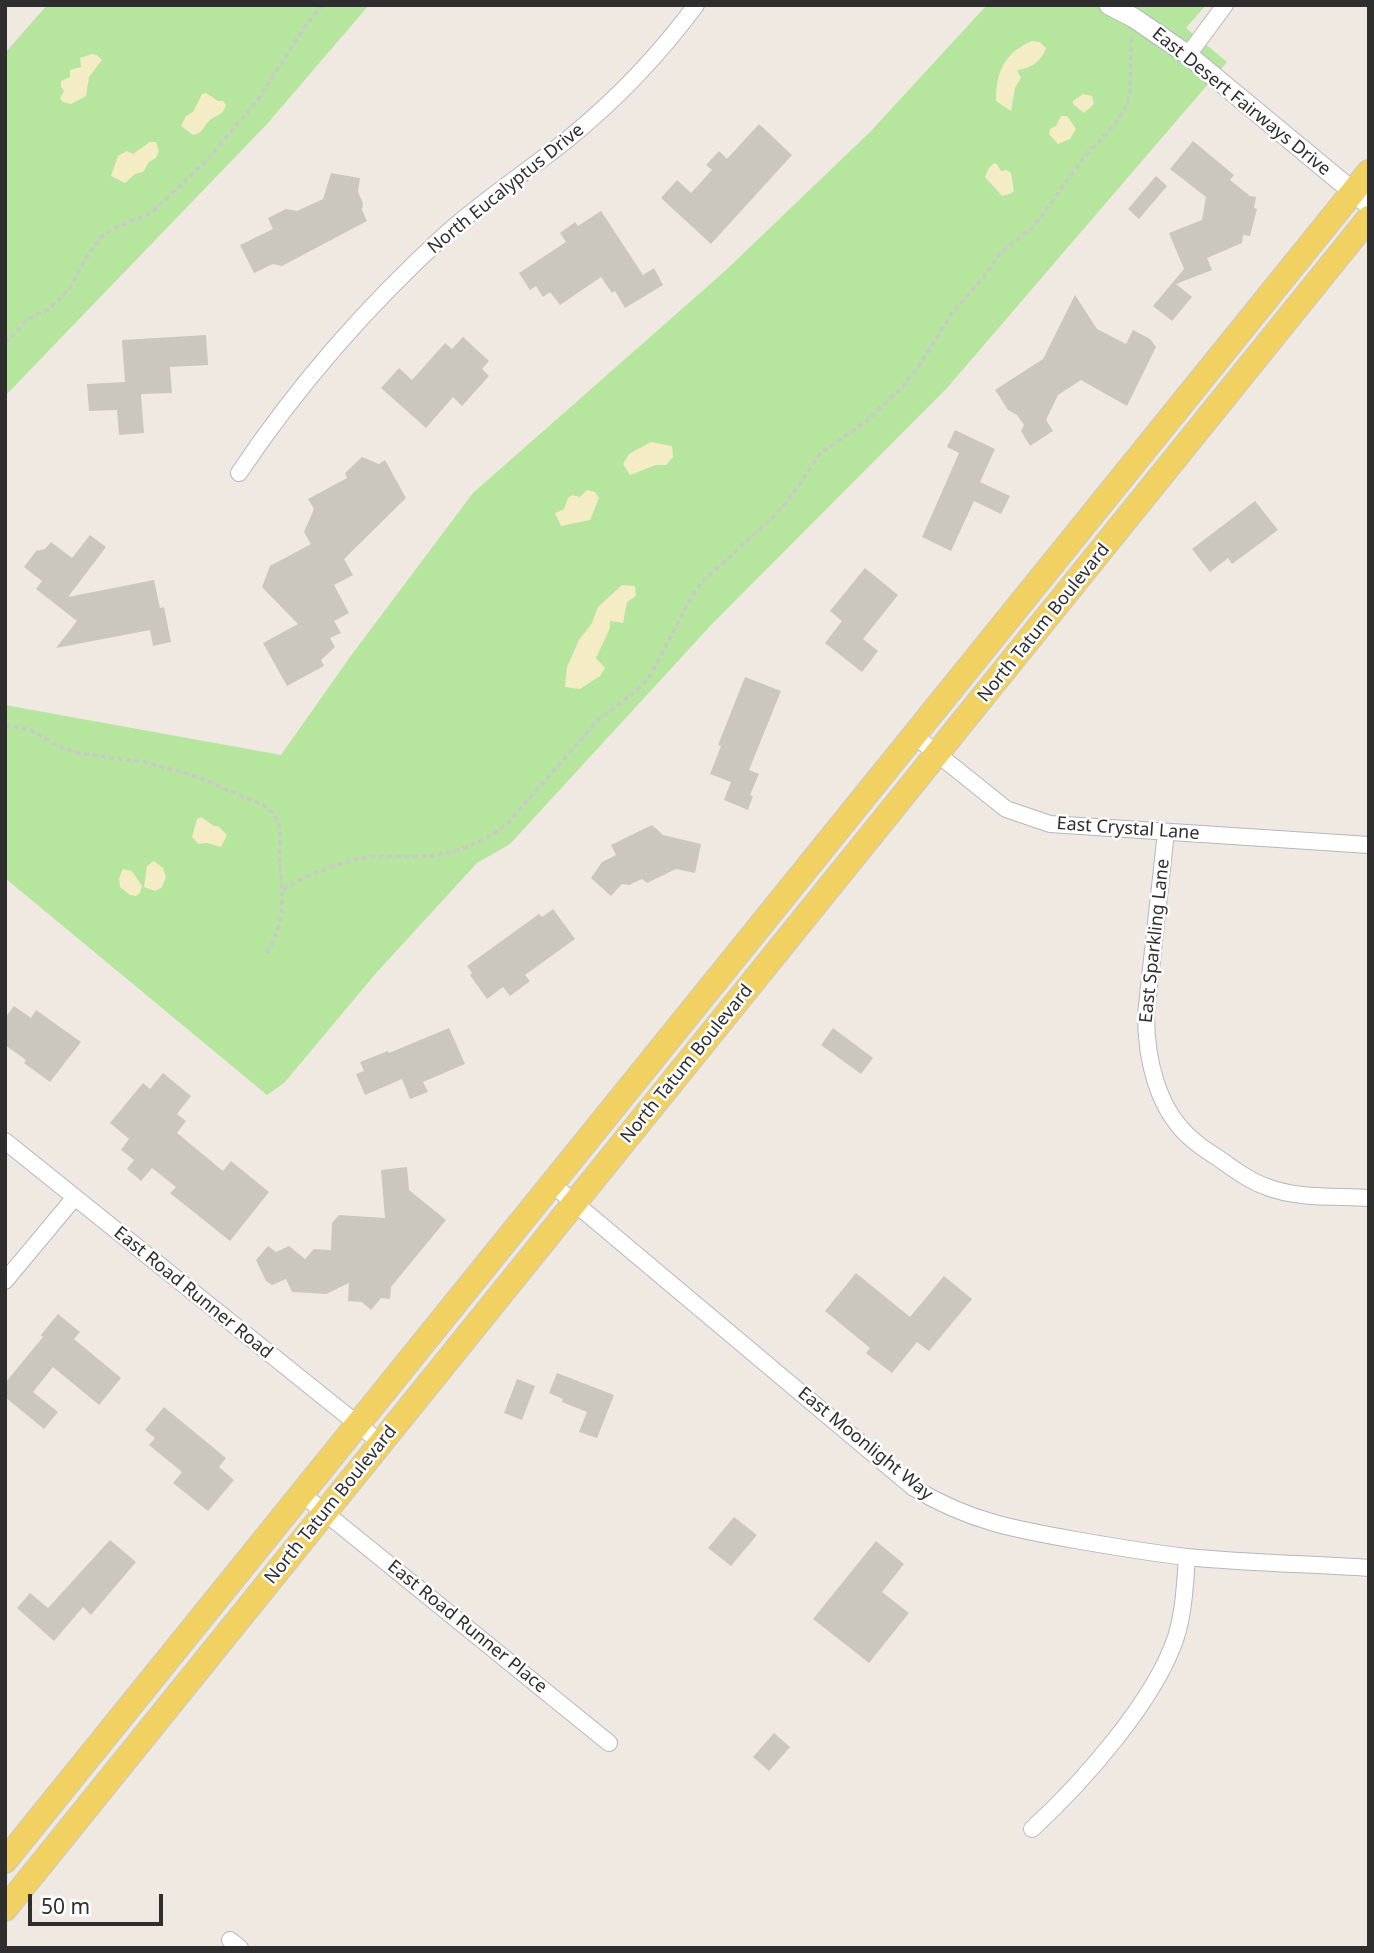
<!DOCTYPE html>
<style>
body{margin:0}
#map{position:relative;width:1374px;height:1953px;overflow:hidden;background:#efe9e1;font-family:"Noto Sans",sans-serif}
canvas{display:block}
.frame{position:absolute;inset:0;border:7px solid #2e2e2e;pointer-events:none}
.scale{position:absolute;left:28px;top:1894px;width:135px;height:32px;box-sizing:border-box;border:4px solid #2e2e2e;border-top:0;padding-left:9px;font-size:21px;line-height:24px;white-space:nowrap;color:#2e2e2e;-webkit-text-stroke:5px #fff;paint-order:stroke}
</style>
<div id="map">
<canvas width="1374" height="1953"></canvas>
<div class="frame"></div>
<div class="scale">50 m</div>
</div>
<script>
const ctx = document.querySelector('canvas').getContext('2d');
ctx.lineJoin = 'round';
function fill(path, color) { ctx.fillStyle = color; ctx.fill(path, 'evenodd'); }
function strokePath(path, color, width, dash) { ctx.strokeStyle = color; ctx.lineWidth = width; ctx.lineCap = dash ? 'butt' : 'round'; ctx.setLineDash(dash || []); ctx.stroke(path); }
function drawText(font, color, halo, rows, align = 'center') {
  ctx.font = font + ' "Noto Sans",sans-serif'; ctx.lineWidth = 5; ctx.setLineDash([]); ctx.textBaseline = 'middle'; ctx.strokeStyle = halo; ctx.fillStyle = color; for (const [text, x, y, turn = 0] of rows) {
    ctx.save(); ctx.translate(x, y); ctx.rotate((+turn || 0) * Math.PI / 180); ctx.textAlign = isNaN(turn) ? turn : align; if (halo) ctx.strokeText(text, 0, 0); ctx.fillText(text, 0, 0); ctx.restore();
  }
}
const green = new Path2D(`
 M47 5H369L267 124 5 396V53Z
 M987 5H1206L1186 28 1227 62 947 388 712 624 510 844 477 863 377 972 284 1083 267 1095 5 878V705L281 755 350 657 473 493 725 271 870 132Z`);
const sand = new Path2D(`
 M1032 41 1040 42 1046 48C1042 61 1030 69 1017 70L1021 78 1015 88 1011 111 996 101C996 72 1004 53 1032 41Z
 M92 54 97 55 102 60 89 77 86 96 71 104 63 102 60 98 64 91 61 87V81L70 77V70L81 67 80 58Z
 M206 93 218 101H223L226 105C222 116 218 114 210 120 203 126 204 133 193 135L181 126 186 116 193 112 202 94Z
 M1083 94 1092 96 1094 104 1084 113 1073 104V101Z
 M1061 116H1067L1076 129 1070 139 1058 144 1049 134 1050 129 1056 126Z
 M150 142H156L159 151 156 158 149 162 143 172 135 174 125 183 111 176 118 156 127 151 133 154Z
 M994 163 997 164 1001 171 1007 170 1011 173 1014 190 1012 193 1002 196 985 177 989 168Z
 M651 442 672 446 673 457 666 465H656L630 475 623 464 629 454Z
 M587 490 595 492 599 498 590 520 561 526 555 513 564 509 568 498 572 495 580 497Z
 M622 585 635 586 636 596 627 602 623 623 610 621V628L596 658 605 668 600 676 580 689 565 687 567 667 579 640 592 623 598 607Z
 M201 817 214 826H218L227 835 221 847 207 843 198 844 192 837 197 819Z
 M154 861 163 868 166 878 161 888 155 891 144 887 147 866Z
 M123 869 132 871 142 886 140 893 136 896 130 895 120 887 119 878Z`);
const building = new Path2D(`
 M759 124 792 155 711 244 661 198 677 180 691 193 712 170 706 165 719 151 727 159Z
 M1193 141 1234 175 1230 180 1250 196 1256 197 1254 208 1257 209 1250 236 1243 235 1242 243 1207 258 1212 270 1176 284 1192 297 1172 321 1153 306 1184 269 1169 233 1202 220 1206 197 1170 169Z
 M331 173 360 178 358 192 363 203 362 210 367 221 282 266 273 264 254 273 240 245 273 229 268 218 286 209 297 211 323 199Z
 M1156 176 1167 186 1139 219 1128 209Z
 M601 211 643 275 654 268 663 285 625 308 615 291 612 293 601 277 560 305 550 292 543 297 536 286 530 290 519 273 566 242 560 233 575 222 578 226Z
 M1075 295 1097 329 1126 344 1133 330 1150 339 1156 347 1127 406 1081 380 1058 395 1046 420 1053 431 1030 446 1021 431 1024 425 1017 415 1008 410 995 390 1043 359Z
 M206 335 208 365 170 367 172 393 141 394 144 433 119 435 117 410 89 411 87 384 125 382 122 340Z
 M463 337 489 361 482 369 489 376 462 406 453 397 426 428 381 388 399 368 412 380 445 343 452 349Z
 M955 430 995 449 980 482 1010 496 1001 514 974 501 951 551 922 537 959 453 947 447Z
 M362 457 379 464 385 460 406 498 344 559 353 575 334 585 349 613 334 621 341 633 330 638 335 647 321 660 324 666 287 686 263 643 298 624 262 587 270 566 311 544 304 532 314 509 308 499 347 478 345 473Z
 M1255 501 1278 530 1232 564 1228 558 1210 572 1192 549Z
 M90 535 106 547 68 597 154 580 160 608 164 607 171 642 153 646 150 630 56 648 77 621 36 589 42 581 24 567 36 551 45 549 51 542 72 558Z
 M865 568 898 595 863 639 878 651 862 672 825 643 842 621 830 611Z
 M745 677 781 691 749 770 759 774 750 795 753 796 748 810 724 800 731 782 710 774 721 746 718 745Z
 M652 825 663 835 701 844 695 873 676 869 647 883 642 879 629 885 622 884 611 896 591 878 602 862 616 855 611 845Z
 M553 909 575 939 525 975 530 981 510 996 503 987 487 999 470 975 472 973 467 966 539 914 542 917Z
 M14 1006 31 1018 36 1010 81 1042 50 1082 24 1063 26 1060 5 1045V1018Z
 M449 1028 465 1064 423 1082 428 1092 410 1099 402 1079 365 1095 356 1074 364 1071 360 1062 388 1051 389 1053Z
 M833 1028 873 1058 861 1074 821 1045Z
 M163 1073 191 1096 177 1114 186 1121 177 1133 223 1171 231 1161 269 1192 230 1241 170 1193 176 1187 152 1168 141 1181 127 1169 134 1160 121 1150 129 1139 110 1123 143 1083 150 1089Z
 M407 1167 409 1190 446 1220 391 1287 390 1299 381 1298 371 1310 362 1302 348 1301 349 1283 326 1294 292 1292 286 1279 272 1285 266 1281 256 1260 268 1246 276 1252 289 1246 305 1259 314 1249 331 1250 332 1223 339 1215 385 1218 381 1170Z
 M856 1273 910 1317 944 1276 972 1299 929 1351 917 1342 892 1373 866 1353 870 1348 825 1311Z
 M58 1314 80 1332 74 1339 121 1378 99 1405 53 1367 33 1392 58 1412 44 1429 5 1397V1383L43 1337 41 1335Z
 M557 1373 614 1395 597 1438 579 1432 587 1412 562 1402 563 1399 549 1393Z
 M517 1379 535 1386 522 1420 504 1413Z
 M164 1407 226 1458 219 1467 234 1480 208 1511 173 1483 182 1472 149 1445 155 1438 145 1430Z
 M734 1517 757 1535 731 1566 708 1548Z
 M110 1540 136 1562 91 1615 83 1607 54 1641 17 1608 30 1593 48 1608Z
 M876 1541 904 1564 882 1592 909 1613 869 1663 813 1619Z
 M774 1733 790 1747 769 1771 753 1757Z`);
const path = new Path2D(`
 M5 343 28 319 47 310 61 298 71 286 88 255 101 237 111 230 151 213 207 160 257 101 306 25 322 5
 M5 725 31 730 60 747 78 753 144 762 198 777 265 806 273 813 279 823 280 833C280 845 279 856 280 868 283 899 285 927 265 955
 M283 889C306 876 332 865 358 859 375 855 394 857 412 857 447 857 480 845 507 824L598 720 636 691 650 676 692 596 703 581 771 519 787 502 820 454 869 419 903 386 919 366 952 313 984 277 1000 253 1033 227 1086 155 1115 124 1125 109 1130 93 1131 37`);
const minor = new Path2D(`
 M1188 55 1225 5
 M239 473C298 385 369 304 447 233 485 199 528 171 568 139 616 100 659 55 696 5
 M915 736 1006 809 1050 824 1369 845
 M1166 832 1146 1014C1146 1059 1157 1111 1194 1141 1202 1148 1212 1154 1221 1160 1235 1170 1250 1181 1267 1187 1298 1199 1336 1196 1369 1198
 M5 1141 381 1443
 M552 1184 914 1488C970 1522 1018 1530 1081 1541 1116 1547 1151 1553 1187 1557 1247 1563 1308 1564 1369 1568
 M5 1281 75 1197
 M302 1494 609 1743
 M1032 1829C1082 1783 1155 1701 1176 1637 1184 1612 1185 1583 1187 1557
 M230 1940 240 1948`);
const tertiary = new Path2D(`
 M1109 5 1134 18 1188 55 1369 205`);
const primary = new Path2D(`
 M5 1861 1369 172
 M5 1909 1369 218`);
const streetNames = [
 ["East Desert Fairways Drive",1241,102,39],
 ["North Eucalyptus Drive",506,189,-39],
 ["North Tatum Boulevard",1044,623,-51],
 ["East Crystal Lane",1128,829,4],
 ["East Sparkling Lane",1155,941,-84],
 ["North Tatum Boulevard",687,1064,-51],
 ["East Road Runner Road",193,1293,39],
 ["East Moonlight Way",865,1444,39],
 ["North Tatum Boulevard",331,1505,-51],
 ["East Road Runner Place",467,1627,39]
];
fill(green, '#b6e59e');
fill(sand, '#f3ecc5');
fill(building, '#cbc7bf');
strokePath(minor, '#b4b7c1', 18);
strokePath(tertiary, '#b4b7c1', 21);
strokePath(primary, '#c9c9c9', 26);
strokePath(path, '#c9c9c9', 3.5, [5, 3.5]);
strokePath(minor, '#fff', 16);
strokePath(tertiary, '#fff', 19);
strokePath(primary, '#f2d163', 24);
drawText('18px', '#2e2e2e', '#fff', streetNames);
</script>
